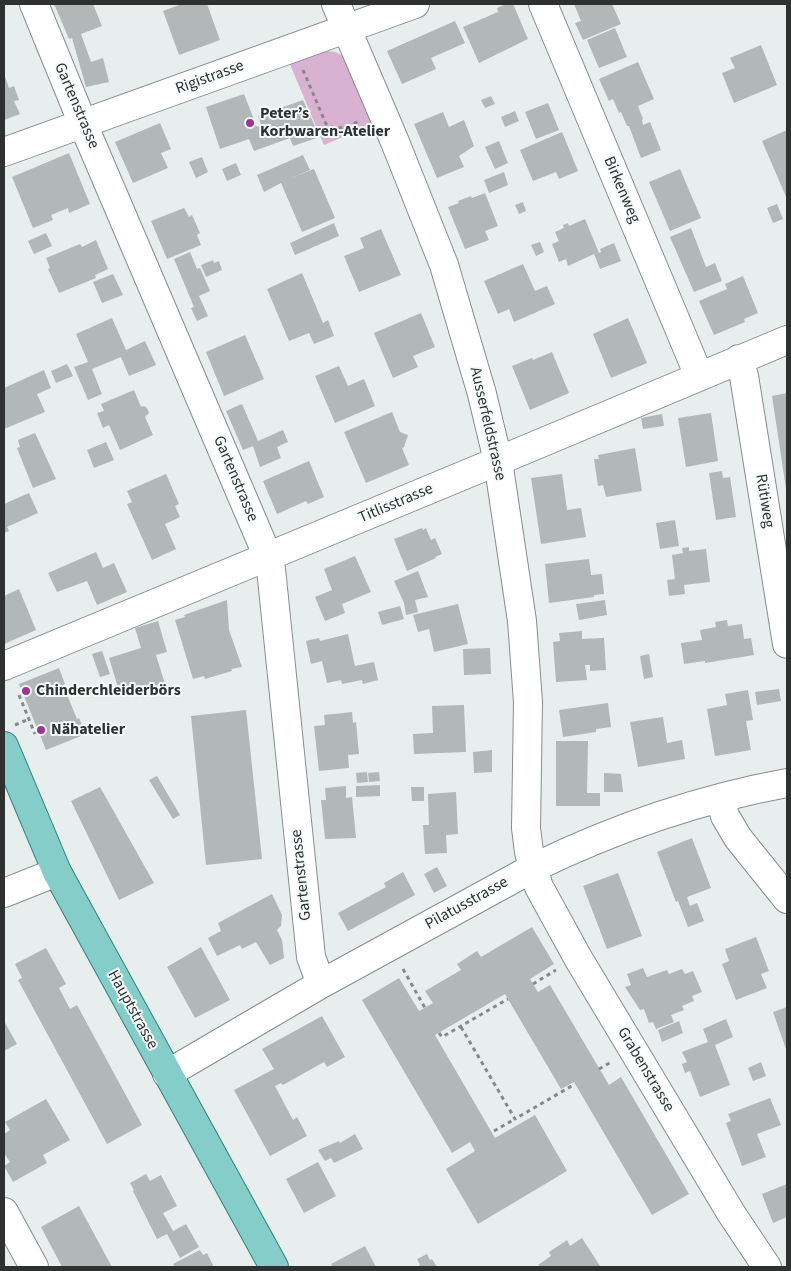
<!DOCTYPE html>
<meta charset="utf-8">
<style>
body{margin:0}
#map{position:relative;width:791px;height:1271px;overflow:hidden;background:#e7eeed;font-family:"Source Sans 3",sans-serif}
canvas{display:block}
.frame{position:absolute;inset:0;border:5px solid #2f3131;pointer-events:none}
</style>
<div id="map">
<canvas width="791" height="1271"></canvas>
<div class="frame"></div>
</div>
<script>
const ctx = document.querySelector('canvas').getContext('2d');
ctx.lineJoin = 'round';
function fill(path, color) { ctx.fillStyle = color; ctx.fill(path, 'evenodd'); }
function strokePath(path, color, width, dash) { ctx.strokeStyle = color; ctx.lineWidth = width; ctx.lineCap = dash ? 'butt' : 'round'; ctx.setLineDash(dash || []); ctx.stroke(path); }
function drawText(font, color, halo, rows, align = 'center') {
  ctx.font = font + ' "Source Sans 3",sans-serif'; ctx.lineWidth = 4; ctx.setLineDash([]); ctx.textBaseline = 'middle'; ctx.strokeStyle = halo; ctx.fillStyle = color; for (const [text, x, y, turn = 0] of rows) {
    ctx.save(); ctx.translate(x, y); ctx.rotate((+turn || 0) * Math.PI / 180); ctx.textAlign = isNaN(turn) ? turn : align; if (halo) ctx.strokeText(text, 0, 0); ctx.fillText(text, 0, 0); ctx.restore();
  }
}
const green = new Path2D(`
 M327 51 336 52 344 57 376 123 324 145 289 62 318 52Z`);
const building = new Path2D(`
 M54 4H93L102 26 81 34 91 62 103 58 109 82 86 87 72 38 69 39Z
 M182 4H207L220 40 179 55 163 11Z
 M506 4H513L528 39 479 63 463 27 498 12 497 8Z
 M574 4H612L621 24 583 40 575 23 581 21Z
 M455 21 465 43 431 58 436 69 402 84 387 51Z
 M615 28 627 57 599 68 587 40Z
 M761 45 777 85 734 103 722 73 735 68 730 58Z
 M638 62 654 99 638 106 643 119 642 120 643 125 650 122 661 150 641 158 629 126H627L621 112 619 113 613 99 609 101 599 79Z
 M4 74 9 88 14 86 19 100 14 101 20 114 4 120Z
 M244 94 257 127 261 125 258 116 303 100 320 137 293 146 290 138 254 151 249 139 220 149 206 107Z
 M491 96 495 104 485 108 481 100Z
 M548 103 559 130 536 139 525 112Z
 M515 111 519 121 505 127 501 117Z
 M443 112 449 127 464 120 474 146 459 156 464 167 437 178 414 124Z
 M160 123 171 149 161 153 168 168 133 183 115 142Z
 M787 130V199L762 141Z
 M562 132 578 171 559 179 556 172 533 181 520 150Z
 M499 141 508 163 495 169 485 147Z
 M69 153 90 204 69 213 68 208 51 215 53 220 33 228 12 177Z
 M303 155 310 170 291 178 314 169 335 218 302 232 281 183 264 192 257 175Z
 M202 157 208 172 196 178 189 162Z
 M236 163 241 175 227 181 222 169Z
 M680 169 701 218 670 231 649 182Z
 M504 172 508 185 489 193 484 180Z
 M485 193 498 226 485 231 489 240 465 249 448 207 459 203 458 201 471 196 472 198Z
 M523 202 526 211 519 214 515 205Z
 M777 204 783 219 773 223 767 208Z
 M184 208 189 217 192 215 200 233 197 235 201 245 167 259 151 221Z
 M585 219 599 253 601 252 600 249 614 243 621 261 600 269 594 254 568 266 566 259 559 262 552 244 559 241 555 232 564 228 563 225 568 223 569 226Z
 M334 223 339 236 295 255 290 243Z
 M691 228 706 267 715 263 722 281 694 292 670 237Z
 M381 229 401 275 359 292 344 256 364 248 360 238Z
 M46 233 52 246 34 254 28 241Z
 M96 240 108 269 95 275 96 278 59 293 48 269 50 268 46 258 80 244 82 247Z
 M540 242 544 252 536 256 531 245Z
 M190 252 197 269 200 268 210 291 199 296 208 316 197 321 191 308 194 307 174 259Z
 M213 260 214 263 219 261 222 270 206 277 201 265Z
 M523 264 535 291 547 286 555 304 514 322 509 309 498 314 484 281Z
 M302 273 323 323 328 320 334 336 314 344 309 333 289 341 267 289Z
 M113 274 123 295 102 303 93 282Z
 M743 276 758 313 744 319 745 322 714 335 699 301 727 289 725 284Z
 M421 313 435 347 413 356 418 367 393 378 374 333Z
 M112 318 126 350 145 341 156 365 129 376 121 357 92 369 102 394 88 400 74 367 88 362 76 334Z
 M628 318 647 363 611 378 593 334Z
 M245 335 264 379 224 396 206 352Z
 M552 352 569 393 530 410 512 366 532 358 533 360Z
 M67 364 73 376 56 383 51 371Z
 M339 366 348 386 364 379 375 406 335 423 315 376Z
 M44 370 51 388 37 394 45 412 4 429V388Z
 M134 390 141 407 144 406 147 408 149 413 145 417 153 435 120 450 109 425 103 428 97 413 104 411 101 404Z
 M787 393V489H786L772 396Z
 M242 404 258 441 283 430 288 442 277 447 281 458 260 467 253 446 243 450 226 411Z
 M392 412 400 432 408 435 404 447 402 448 409 465 366 483 344 432Z
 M711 413 718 461 686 467 678 418Z
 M662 414 664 426 643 429 641 418Z
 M35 433 56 479 33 488 17 448 20 447 18 440Z
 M106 442 114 460 94 468 87 450Z
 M635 448 642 491 606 497 603 485 598 486 594 459H599L598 455Z
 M309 461 324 497 308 504 306 501 277 514 263 481Z
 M722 471 723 478 730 477 736 517 716 520 709 473Z
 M166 474 179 504 175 506 180 517 165 524 176 549 152 560 127 504 132 502 127 491Z
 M562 474 567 510 581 508 586 537 541 544 531 478Z
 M29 493 38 513 7 527 9 531 4 533V504Z
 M675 520 679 546 660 549 656 523Z
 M422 528 423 530 426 528 431 540 435 538 442 554 435 557 436 558 407 571 394 539Z
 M689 547V551L706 549 710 582 684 585 685 594 669 596 667 580 675 579 672 555 683 553 682 548Z
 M96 552 103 568 114 563 127 592 97 605 87 581 57 592 48 573Z
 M355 556 371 592 342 604 345 613 325 621 315 597 332 590 324 569Z
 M589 559 591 575 602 574 604 594 594 595V597L549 603 545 564Z
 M418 571 428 597 415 600 418 612 406 615 404 603 394 581Z
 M19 589 36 630 4 644V596Z
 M227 600 229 630 242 667 231 669 232 671 205 679 204 676 193 679 175 620 185 617 184 615Z
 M605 600 607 615 579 620 576 604Z
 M458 604 468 644 434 652 429 629 418 632 413 615Z
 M400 606 404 619 382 625 378 612Z
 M727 620 728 626 742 624 744 639 751 638 754 655 705 663V661L684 664 681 643 702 640 700 630 716 627 715 622Z
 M158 621 167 652 156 655 165 684 121 697 109 658 141 648 135 628Z
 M582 631V639L604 638 606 670 590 671V665H585L587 680 556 682 553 642 560 641 559 633Z
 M348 634 355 666 374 662 378 680 363 684 362 680 342 684 341 680 327 683 322 661 311 664 306 641 319 638 320 641Z
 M490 648 491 674 464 675 463 649Z
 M102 651 110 674 100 677 92 654Z
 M649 654 653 677 644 679 640 656Z
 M59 668 65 684 63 685 77 719 79 718 86 734 46 750 19 684Z
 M779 689 781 701 757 705 755 692Z
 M748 690 753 720 746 721 751 750 715 756 707 709 727 705 725 694Z
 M608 703 611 727 596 729V732L563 737 559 710Z
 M464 705 466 752 414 754 413 734 433 733 432 706Z
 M246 710 262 859 206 865 191 716Z
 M352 712 353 723 356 722 359 754 348 755 349 768 319 771 314 726 325 725 324 715Z
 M663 717 667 743 682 740 685 759 638 767 630 722Z
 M556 741H588L587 793H600V806H556Z
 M492 750V772L474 773 473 752Z
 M367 772 368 782 357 783 356 773Z
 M379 772 380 781 369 782 368 773Z
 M604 773 621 774 623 792H604Z
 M157 776 180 815 173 819 149 780Z
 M380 785V796L356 797V786Z
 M346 786V798L352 797 356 838 325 839 321 800H326L325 788Z
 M100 787 154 883 119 900 71 801Z
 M411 787H424V801H412Z
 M456 792 458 834 446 835 447 853 425 854 423 825H429L428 794Z
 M692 838 711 888 687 897 690 906 697 903 704 921 688 927 678 901 676 902 657 852Z
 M437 867 447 886 434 893 424 874Z
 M403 872 415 895 348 931 338 913 386 887 384 883Z
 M618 873 642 936 607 949 583 886Z
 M272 894 282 915 281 926 277 930 282 940 284 958 270 965 256 942 242 949 240 945 217 956 208 938 221 931 218 923Z
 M532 927 554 964 530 979 533 984 538 992 550 985 609 1085 621 1077 689 1194 652 1215 574 1082 561 1089 505 994 435 1035 495 1138 535 1115 567 1171 478 1224 446 1169 475 1151 470 1142 452 1153 362 1000 399 978 419 1011 433 1003 425 991 461 970 457 964 477 951 481 957Z
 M756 937 769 971 761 974 767 988 736 1000 722 964 729 961 725 949Z
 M201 947 230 1000 195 1018 167 967Z
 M46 948 66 984 59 988 70 1009 77 1005 142 1125 107 1144 18 980 22 978 15 964Z
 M643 968 647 977 667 970 669 974 682 969 685 974 693 971 702 992 692 996 694 1001 682 1006 684 1010 671 1015 674 1022 656 1029 653 1022 649 1023 644 1009 640 1010 625 987 631 985 627 974Z
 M787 1007V1052L773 1012Z
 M322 1016 345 1057 327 1067 324 1062 283 1085 281 1083 275 1086 293 1120 297 1117 307 1136 270 1156 234 1090 274 1069 262 1049Z
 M726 1019 733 1037 715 1045 730 1085 700 1097 690 1071 685 1073 682 1064 687 1062 682 1052 708 1042 703 1029Z
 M4 1021 17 1044 4 1051Z
 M679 1021 683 1033 662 1042 658 1030Z
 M761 1062 766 1076 753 1081 748 1068Z
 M770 1098 781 1125 757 1134 766 1157 742 1166 726 1123 731 1121 728 1114Z
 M46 1099 70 1140 43 1155 47 1163 13 1182 4 1166 10 1162 4 1153V1134L10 1130 5 1122Z
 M355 1134 363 1149 334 1163 331 1158 325 1161 318 1150 339 1141 340 1143Z
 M318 1162 336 1196 304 1213 286 1179Z
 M146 1174 150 1181 161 1175 177 1206 163 1213 173 1231 186 1224 199 1247 180 1258 167 1234 157 1239 133 1191 134 1190 130 1183Z
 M787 1184V1217L773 1223 762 1194Z
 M79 1206 112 1267H62L41 1227Z
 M582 1238 600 1266 598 1267H540L538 1265 551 1256 549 1252 567 1240 570 1246Z
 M365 1246 376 1267H333L331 1264Z
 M200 1250 203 1255 207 1253 214 1267H175L173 1264Z
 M427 1254 430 1260 432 1259 437 1267H416L420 1265 417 1259Z`);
const path = new Path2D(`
 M303 70 326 124C336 132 347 126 358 122
 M19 695 35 734
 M15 725 29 719
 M403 969 425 1008
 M533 984 556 970
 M461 1027 515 1119 575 1084
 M439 1033 442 1037 508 999
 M599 1069 611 1062
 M494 1131 515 1119`);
const street = new Path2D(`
 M34 4 83 124 268 557 271 569 311 957 321 984
 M336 4 395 142 444 265 482 394 498 461 522 621 528 702 526 828 529 852 533 868 539 887 578 958 731 1213 767 1267
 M543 4 699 376
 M4 152 415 4
 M739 359 744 376 787 644
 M4 666 498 461 787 340
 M720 798 725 816 738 838 787 899
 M4 893 57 872
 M167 1074 321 984 533 868C613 829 699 799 787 783
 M4 1212 34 1267`);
const primary = new Path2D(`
 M4 746 57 872 274 1267`);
const markers = [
 [250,123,5,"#a03393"],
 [26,691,5,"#a03393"],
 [41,730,5,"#a03393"]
];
const streetNames = [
 ["Rigistrasse",210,78,-20],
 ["Gartenstrasse",76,106,67],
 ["Birkenweg",621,190,67],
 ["Ausserfeldstrasse",487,424,77],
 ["Gartenstrasse",235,479,67],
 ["Rütiweg",764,501,81],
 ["Titlisstrasse",396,504,-23],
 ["Gartenstrasse",302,875,-96],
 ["Pilatusstrasse",467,904,-29],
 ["Hauptstrasse",132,1010,61],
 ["Grabenstrasse",645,1070,59]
];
const poiNames = [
 ["Peter’s",260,114],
 ["Korbwaren-Atelier",260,132],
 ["Chinderchleiderbörs",36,691],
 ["Nähatelier",51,730]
];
fill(green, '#d9b1d1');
fill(building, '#b2b8b7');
strokePath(street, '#878d8c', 30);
strokePath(primary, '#32817b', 30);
strokePath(path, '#858a89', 3, [4, 4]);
strokePath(street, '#fff', 28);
strokePath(primary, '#85cdc8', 28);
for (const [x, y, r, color] of markers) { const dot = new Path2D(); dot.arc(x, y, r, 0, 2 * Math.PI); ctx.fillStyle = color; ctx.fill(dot); strokePath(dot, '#f5fbfa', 2); }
drawText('16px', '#2f3131', '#f5fbfa', streetNames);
drawText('bold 16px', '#2f3131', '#f5fbfa', poiNames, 'left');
</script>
